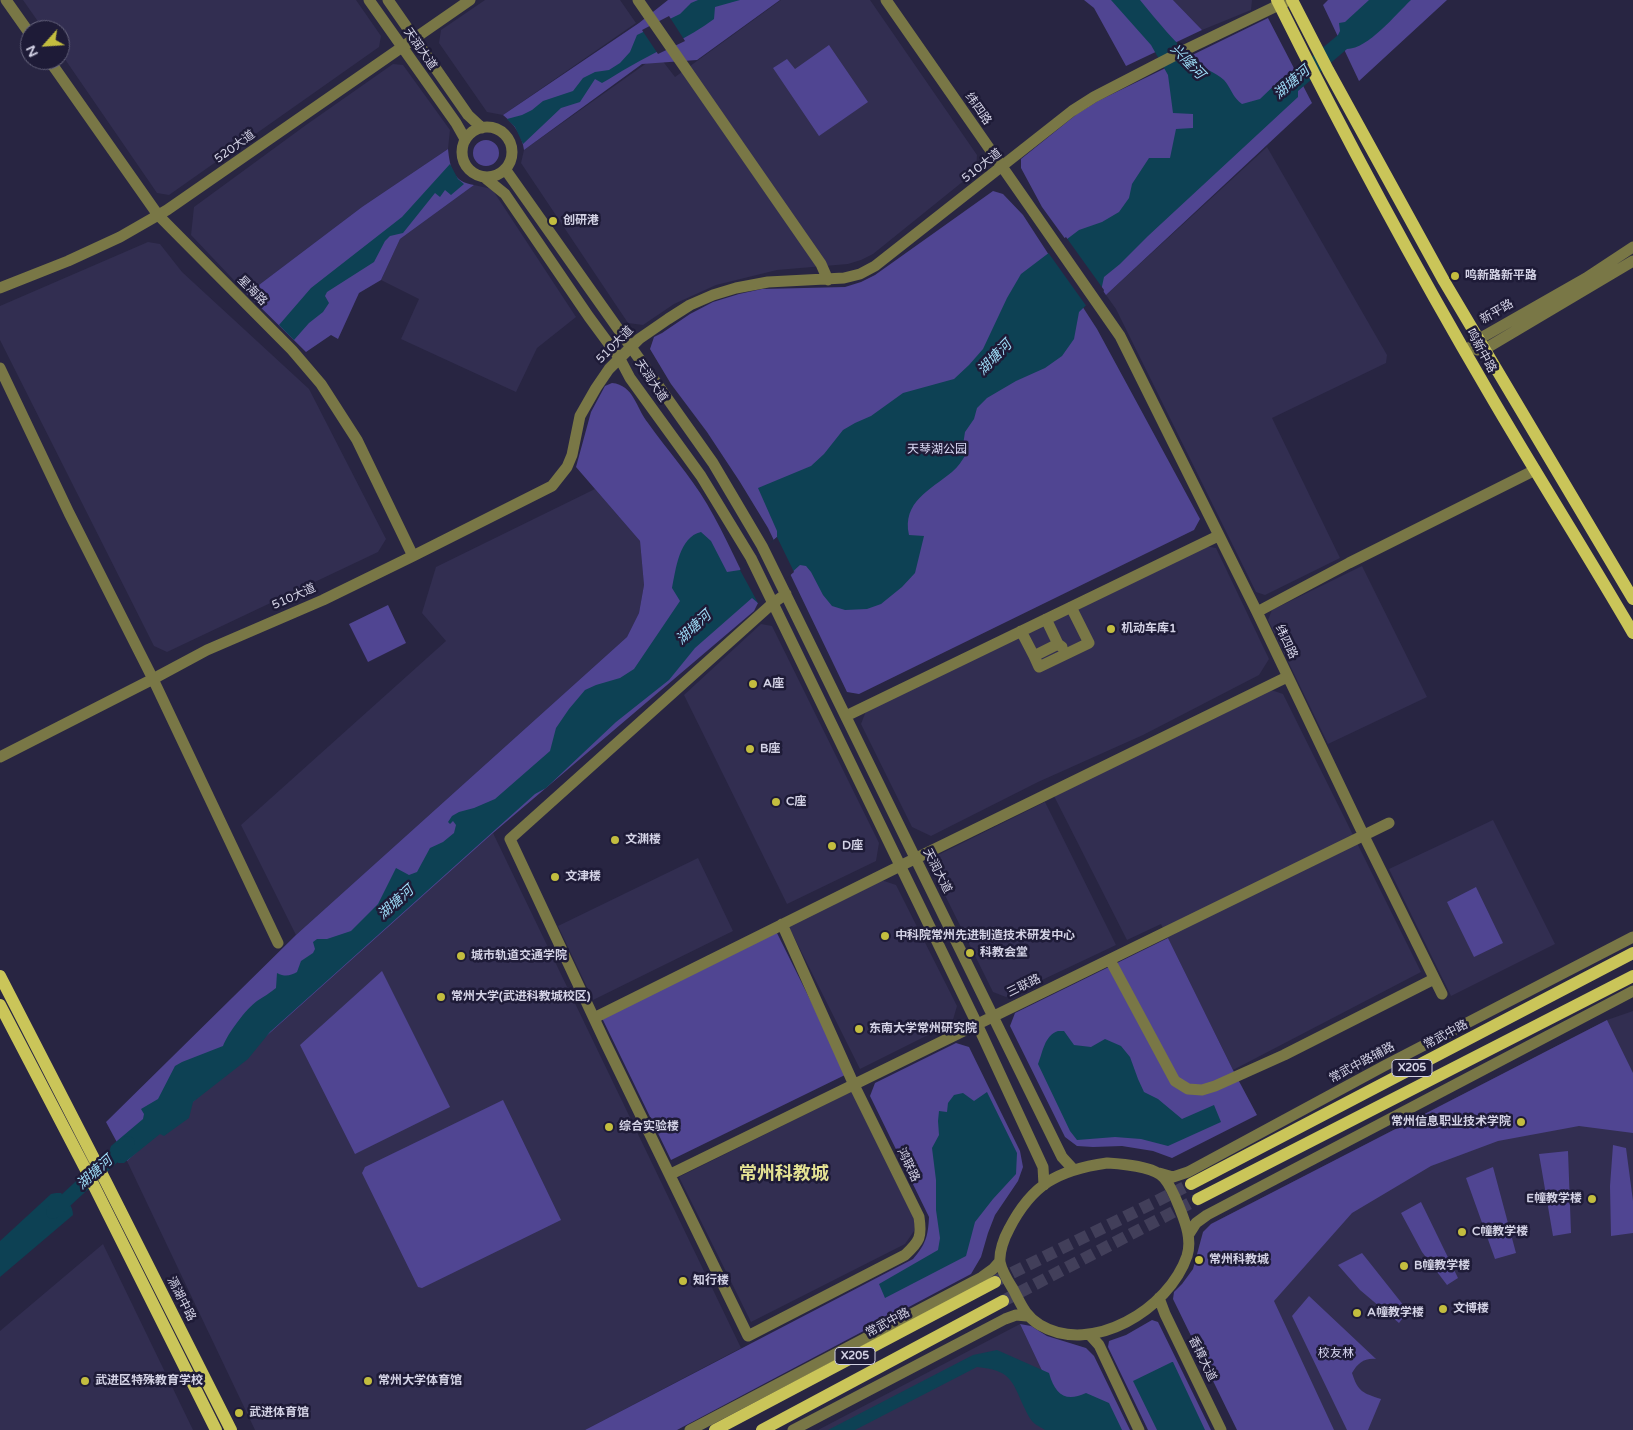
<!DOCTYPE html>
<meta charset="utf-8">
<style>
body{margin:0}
#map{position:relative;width:1633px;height:1430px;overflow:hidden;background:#282542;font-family:"Varela Round",sans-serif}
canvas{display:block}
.north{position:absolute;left:20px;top:20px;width:50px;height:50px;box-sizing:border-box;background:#1e1b37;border:1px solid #66647d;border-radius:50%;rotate:244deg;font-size:14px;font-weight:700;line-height:20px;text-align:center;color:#d3d2e5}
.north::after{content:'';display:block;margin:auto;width:18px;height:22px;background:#c3bd3f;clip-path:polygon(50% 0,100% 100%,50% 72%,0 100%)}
</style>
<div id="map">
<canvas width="1633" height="1430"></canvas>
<div class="north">N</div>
</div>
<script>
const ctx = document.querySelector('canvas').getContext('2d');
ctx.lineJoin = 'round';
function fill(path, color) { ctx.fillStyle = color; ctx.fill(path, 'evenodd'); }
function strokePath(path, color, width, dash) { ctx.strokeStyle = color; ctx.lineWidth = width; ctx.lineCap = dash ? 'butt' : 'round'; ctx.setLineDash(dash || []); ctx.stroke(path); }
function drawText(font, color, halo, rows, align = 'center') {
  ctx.font = font + ' "Varela Round","Noto Sans SC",sans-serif'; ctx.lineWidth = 5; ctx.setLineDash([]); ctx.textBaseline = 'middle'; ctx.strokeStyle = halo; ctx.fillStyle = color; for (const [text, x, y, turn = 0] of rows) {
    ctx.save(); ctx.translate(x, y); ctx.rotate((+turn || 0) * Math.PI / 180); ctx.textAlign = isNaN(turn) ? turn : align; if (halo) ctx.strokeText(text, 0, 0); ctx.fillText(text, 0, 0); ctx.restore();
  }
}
const built = new Path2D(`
 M23 0H356L381 36 379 47 169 195 157 193 60 52V30H44Z
 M485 0H620L636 23 503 115 487 112 439 43 441 30Z
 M781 0H870L977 155 976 171 873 254 861 260 848 264 777 270 716 285 674 304 643 325 628 323 521 163 524 150 658 55 675 77Z
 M1173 0H1252L1251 10 1202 30Z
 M393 64 403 65 450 130 448 149 362 207 247 294 191 235 194 207 306 125Z
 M1267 147 1387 355 1386 363 1272 418 1340 558 1265 595 1256 592 1116 309 1106 295Z
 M474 185 492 189 576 317 537 348 516 392 401 339 419 299 381 280 400 239Z
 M148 242 160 244 182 272 309 389 386 539 378 552 167 652 154 646 0 340V306Z
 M595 489 640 541 644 585 639 613 627 637 296 935 241 825 446 641 422 613 436 567Z
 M1204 546 1216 548 1269 659 1259 675 1143 735 1038 782 931 836 912 827 861 724 866 711Z
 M1362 566 1427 697 1328 744 1268 620 1272 610Z
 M761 624 772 626 879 843 876 861 787 904 684 695Z
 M1271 690 1283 694 1421 972 1233 1070 1161 924 1127 940 1054 796Z
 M1045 802 1116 945 1006 997 993 992 934 873 938 855Z
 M1493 820 1555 944 1451 996 1389 869Z
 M493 833 741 1348 585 1430H255L127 1161Z
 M698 858 733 931 593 1000 558 926Z
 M881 880 896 885 957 1006 952 1023 860 1069 788 925Z
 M1633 1011V1430H1310L1211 1224 1607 1020Z
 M855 1090 916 1222 914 1231 905 1244 751 1322 679 1177Z
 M103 1244 193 1430H0V1331Z
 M1020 1324 1070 1430H818Z`);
const green = new Path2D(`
 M668 0H780L697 60 642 64 524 150C522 135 514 124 503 115L639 23Z
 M1084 0H1173L1202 30 1126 66 1094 8Z
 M1328 0H1447L1359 81 1323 5Z
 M1268 18 1312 103 1106 295 1042 207 1021 168V159L1077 114 1098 101Z
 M829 45 868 102 819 136 773 68 787 59 795 69Z
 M473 153a13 13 0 1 1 26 0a13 13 0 1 1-26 0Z
 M448 149C450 168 453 182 474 185L400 239 381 280 359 293 338 339 331 335 306 352 247 294 362 207Z
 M993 191 1003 194 1023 215 1097 329 1200 519 1194 530 859 694 847 692 768 528 740 482 707 432 671 384 650 349 654 337 662 333 690 314 713 302 739 294 762 289 845 287 861 282 875 275Z
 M612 383C634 385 636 408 648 423 667 450 690 475 707 504 726 536 740 571 758 603L754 611 493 833 127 1161 106 1122 296 935 627 637 639 613 644 585 640 541 576 467 591 412 605 386Z
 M388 605 406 643 368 662 349 624Z
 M1476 887 1503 943 1474 957 1447 902Z
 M776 931 847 1074 671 1160 602 1018Z
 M1168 938 1233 1070 1257 1115 1172 1158 1153 1151 1122 1146 1093 1147 1077 1146 1065 1137 1010 1026 1015 1013Z
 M382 971 450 1107 355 1154 300 1045Z
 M1607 1020 1633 1073V1133L1579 1126 1498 1141 1431 1166 1352 1213 1274 1301 1334 1430H1237L1173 1299 1174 1292 1182 1284 1193 1269 1203 1232 1211 1224Z
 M956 1043 969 1047 1020 1151 1023 1167 1018 1181 995 1215 988 1233 981 1257 971 1274 677 1430H585L913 1259C926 1244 928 1236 929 1217L870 1096 875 1083Z
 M503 1100 561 1220 422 1288 418 1287 362 1173 365 1167Z
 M1613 1145 1626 1148 1633 1201V1233L1611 1236 1610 1186Z
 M1568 1151 1571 1233 1553 1236 1539 1154Z
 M1493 1167 1516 1253 1495 1259 1466 1178Z
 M1421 1202 1458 1278 1447 1285 1422 1252 1401 1213Z
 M1362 1253 1408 1311 1399 1323 1360 1290 1338 1265Z
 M1309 1296 1376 1359C1364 1358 1358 1363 1352 1373 1358 1392 1363 1393 1381 1399L1368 1430H1347L1292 1316Z
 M1152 1320 1158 1322 1211 1430H1148L1108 1347 1109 1341 1126 1335Z
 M1020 1324 1031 1326 1047 1336 1086 1348 1094 1356 1130 1430H1070Z`);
const water = new Path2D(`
 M698 0H740L715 7 714 19C688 39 657 50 629 67 619 72 612 78 602 83L595 79 580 102 561 108 523 144 515 127 507 119 522 115 532 110 543 101 573 91 583 78 595 72 609 70 620 63 630 52 637 35 680 14 691 3Z
 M1111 0H1140C1158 22 1176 44 1198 63 1206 70 1215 72 1224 80 1231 88 1233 98 1242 104L1260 99 1282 78 1290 75 1338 35 1340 31 1339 23 1345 22 1369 0H1411C1396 14 1368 49 1347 49L1298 91V97L1148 236 1120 264 1104 277 1101 291 1079 312 1074 339 1062 356 1045 368 1016 381 987 398 977 408 974 419 965 432 963 445 966 454C962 461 958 467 952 472 930 490 902 502 909 535L924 536 915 573 902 587 881 604 867 609 845 610 832 606 823 595 811 572 806 566 800 565 758 603 752 598 695 648 669 680 616 722 546 788 535 794 270 1032 248 1059 193 1102 189 1118 164 1136 160 1134 124 1163H118L110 1149 111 1146 143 1119 144 1114 141 1109 158 1099 175 1066 182 1062 223 1046C228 1033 246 1009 257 1001 263 997 270 993 276 988L277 973C285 977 290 976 297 972L301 961 313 953 315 949 313 942 317 939H327L351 931 378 904 396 868 409 875 417 872 430 848 443 842 454 833 456 825 453 821 450 824 448 822 452 816 459 812 474 808 495 799 550 751 556 728 569 709 585 690 596 685 620 678 634 669 680 601 672 588C676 569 679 537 701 532L711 541 727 572 740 570 777 537V531L758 488 811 466 824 454 843 430 855 423 871 416 903 393 954 379 969 365 983 349 1007 298 1021 274 1079 230 1102 222 1119 212 1129 198 1132 184 1149 158H1170L1176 129 1193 128V114L1173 113 1168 75 1151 45Z
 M450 164 458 179 464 184 451 195 445 190 440 197 435 193 403 233 390 236 385 241 374 262 327 292 325 296 329 303 323 312 309 323 294 340 279 325 311 288 402 217Z
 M1058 1031H1064L1074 1045 1091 1047 1105 1039 1121 1046 1130 1057 1138 1079 1144 1092 1158 1099 1182 1119 1214 1105 1221 1122 1168 1146 1141 1139 1115 1137 1077 1140 1070 1131 1038 1064C1043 1052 1044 1036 1058 1031Z
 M987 1092 1017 1153 1016 1174 993 1199 975 1222 966 1256 885 1298 879 1284 938 1250 940 1238 936 1210V1180L932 1148 939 1135 938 1121 939 1111 947 1112 948 1103 954 1095 963 1093 974 1101Z
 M56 1193H61C67 1200 73 1206 73 1215L0 1277V1241L51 1194Z
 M997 1350 1049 1373C1055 1394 1065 1403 1086 1393L1109 1403 1122 1430H1045C1042 1428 1038 1426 1035 1424 1030 1420 1027 1413 1024 1407 1012 1380 1010 1370 977 1367L855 1430H828L973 1355Z
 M1172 1362H1173L1205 1430H1157L1133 1381Z`);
const pier = new Path2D(`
 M669 16 685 41 658 54 642 30Z
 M1066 237 1104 290 1103 293 1087 307 1047 251Z
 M777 537 794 572 758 603 740 570Z`);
const river = new Path2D(`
 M53 1212 128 1143`);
const majorTunnel = new Path2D(`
 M996 1281 1191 1184
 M1003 1301 1198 1199`);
const minor = new Path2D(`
 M6 0 30 34
 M369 0 456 123 465 139
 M388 0 468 115 482 128
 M638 0 821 264 828 280
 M886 0 1120 336 1257 612 1364 836 1442 994
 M49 60 158 215 292 350 321 384 357 440 413 556
 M462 152a25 25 0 1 1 50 0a25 25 0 1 1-50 0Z
 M505 169 713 463 762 546 1062 1157 1073 1169
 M484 177 505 194 589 317 620 359 630 378 701 476 751 558 977 1024 1043 1167 1044 1185
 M0 288 68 261 120 237 167 210 470 0
 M1477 350 1485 349 1633 261
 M1465 352 1479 339 1586 278 1633 247
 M0 368 69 513 153 679 278 943
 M1257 612 1349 563 1535 470
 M1046 619 1058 644 1062 647
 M1021 631 1034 656 1058 644
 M1034 656 1039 667 1089 643 1071 607
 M846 716 1218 536
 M0 757 153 679 207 650 323 600 413 556 552 486 567 467 572 455 580 416 596 388 609 369 639 339 668 319 690 305 713 295 736 288 768 282 844 278 860 274 875 266 1072 111 1094 97 1185 50 1287 1
 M782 924 854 1085 919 1217C922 1237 920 1241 905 1255L748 1336 606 1044 510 839 773 603 786 594
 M1110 960 1175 1081 1188 1089 1202 1090 1215 1086 1284 1055 1434 979
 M594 1018 900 866 1287 677
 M1107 1163C1122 1164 1154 1166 1164 1178 1171 1186 1176 1199 1180 1209 1186 1224 1192 1240 1187 1256 1169 1309 1092 1356 1040 1325 1025 1316 1021 1304 1013 1289 1008 1281 1002 1272 1000 1262 999 1252 1004 1238 1009 1229 1032 1184 1058 1170 1107 1163Z
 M1159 1173 1173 1177 1188 1172 1384 1066 1633 937
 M671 1174 1389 823
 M1189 1234 1196 1223 1207 1215 1633 991
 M1159 1298 1165 1314 1221 1430
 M1090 1335 1099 1345 1139 1430
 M690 1430 982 1277 993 1269 1000 1261
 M793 1430 1005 1319 1016 1315 1027 1316`);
const major = new Path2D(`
 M1277 0C1343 133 1414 265 1489 393 1536 474 1586 552 1633 633
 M1292 0 1328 70 1444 281 1633 599
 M0 976 106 1182 231 1430
 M0 1005 86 1170 216 1430
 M1191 1184 1633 953
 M1198 1199 1633 976
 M715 1430 995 1282
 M762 1430 1003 1301`);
const markers = [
 [553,221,5,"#c3bd3f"],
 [1455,276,5,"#c3bd3f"],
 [1111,629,5,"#c3bd3f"],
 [753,684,5,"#c3bd3f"],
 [750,749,5,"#c3bd3f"],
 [776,802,5,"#c3bd3f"],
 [615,840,5,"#c3bd3f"],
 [832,846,5,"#c3bd3f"],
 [555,877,5,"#c3bd3f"],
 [885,936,5,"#c3bd3f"],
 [970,953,5,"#c3bd3f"],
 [461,956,5,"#c3bd3f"],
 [441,997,5,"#c3bd3f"],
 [859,1029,5,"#c3bd3f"],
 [1521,1122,5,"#c3bd3f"],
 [609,1127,5,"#c3bd3f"],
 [1592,1199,5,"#c3bd3f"],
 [1462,1232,5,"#c3bd3f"],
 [1199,1260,5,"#c3bd3f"],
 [1404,1266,5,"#c3bd3f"],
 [683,1281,5,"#c3bd3f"],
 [1443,1309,5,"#c3bd3f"],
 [1357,1313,5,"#c3bd3f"],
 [85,1381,5,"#c3bd3f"],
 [368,1381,5,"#c3bd3f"],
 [239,1413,5,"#c3bd3f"]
];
const shields = [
 [1412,1068,40],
 [855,1356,40]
];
const shieldNames = [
 ["X205",1412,1068],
 ["X205",855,1356]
];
const streetNames = [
 ["天润大道",420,49,55],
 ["纬四路",978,109,55],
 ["520大道",235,147,-36],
 ["510大道",982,166,-38],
 ["星海路",252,291,45],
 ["新平路",1497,312,-30],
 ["510大道",615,345,-45],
 ["鸣新中路",1481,351,61],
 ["天润大道",651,381,56],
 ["510大道",294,597,-24],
 ["纬四路",1286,642,65],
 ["天润大道",937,871,63],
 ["三联路",1024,986,-26],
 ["常武中路",1446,1035,-28],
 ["常武中路辅路",1362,1063,-28],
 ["鸿联路",908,1165,64],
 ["滆湖中路",181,1299,63],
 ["常武中路",888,1323,-28],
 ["香樟大道",1202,1359,64]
];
const poiNames = [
 ["创研港",563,221],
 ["鸣新路新平路",1465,276],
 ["机动车库1",1121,629],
 ["A座",763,684],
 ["B座",760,749],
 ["C座",786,802],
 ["文渊楼",625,840],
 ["D座",842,846],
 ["文津楼",565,877],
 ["中科院常州先进制造技术研发中心",895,936],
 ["科教会堂",980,953],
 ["城市轨道交通学院",471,956],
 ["常州大学(武进科教城校区)",451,997],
 ["东南大学常州研究院",869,1029],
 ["常州信息职业技术学院",1511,1122,"right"],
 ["综合实验楼",619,1127],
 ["E幢教学楼",1582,1199,"right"],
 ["C幢教学楼",1472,1232],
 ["常州科教城",1209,1260],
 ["B幢教学楼",1414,1266],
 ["知行楼",693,1281],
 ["文博楼",1453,1309],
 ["A幢教学楼",1367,1313],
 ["武进区特殊教育学校",95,1381],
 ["常州大学体育馆",378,1381],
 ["武进体育馆",249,1413]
];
const parkNames = [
 ["天琴湖公园",937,450],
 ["校友林",1336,1354]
];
const waterNames = [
 ["兴隆河",1187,62,46],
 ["湖塘河",1292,83,-41],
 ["湖塘河",995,358,-46],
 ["湖塘河",694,628,-43],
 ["湖塘河",396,903,-42],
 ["湖塘河",95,1173,-42]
];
const districtNames = [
 ["常州科教城",784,1174]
];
fill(built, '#322e51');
fill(green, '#504592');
fill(water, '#0d4154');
fill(pier, '#282542');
strokePath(river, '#0d4154', 14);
strokePath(majorTunnel, '#423f5a', 12, [12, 6]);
strokePath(minor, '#797746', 11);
strokePath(major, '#cac559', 12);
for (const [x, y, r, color] of markers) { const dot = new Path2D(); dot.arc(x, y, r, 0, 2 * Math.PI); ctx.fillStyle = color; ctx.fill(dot); strokePath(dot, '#1e1b37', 2); }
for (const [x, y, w] of shields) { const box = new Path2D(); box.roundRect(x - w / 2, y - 8.5, w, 17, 4); ctx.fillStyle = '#1e1b37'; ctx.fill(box); strokePath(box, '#d3d2e5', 1); }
drawText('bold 11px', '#d3d2e5', null, shieldNames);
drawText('12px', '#d3d2e5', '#1e1b37', streetNames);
drawText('bold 12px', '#d3d2e5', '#1e1b37', poiNames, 'left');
drawText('12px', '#dcdbf6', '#1e1b37', parkNames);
drawText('italic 14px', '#9cdaf5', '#1e1b37', waterNames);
drawText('bold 18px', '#e4e293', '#1e1b37', districtNames);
</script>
